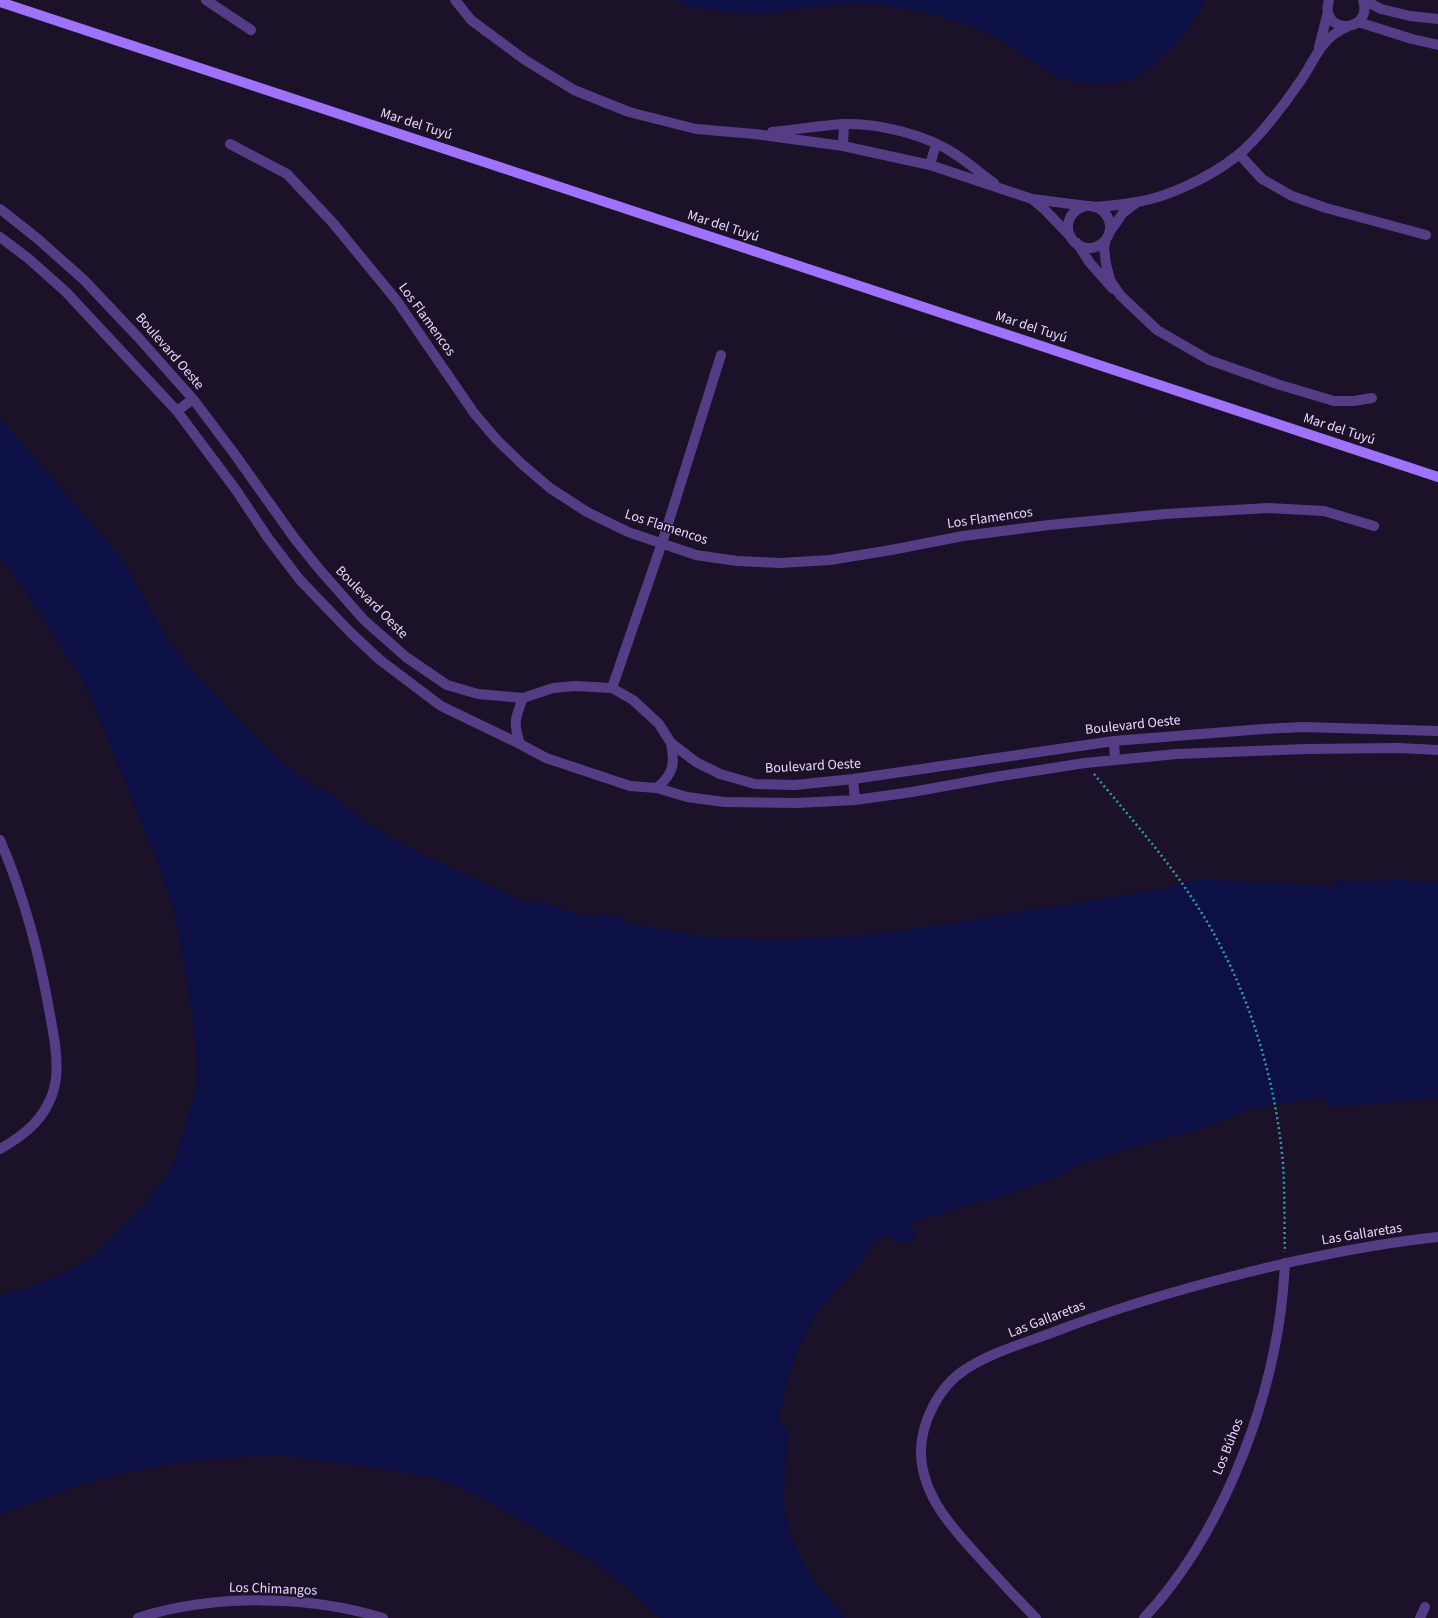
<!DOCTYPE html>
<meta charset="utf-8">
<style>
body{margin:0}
canvas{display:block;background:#1b1128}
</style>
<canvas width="1438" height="1618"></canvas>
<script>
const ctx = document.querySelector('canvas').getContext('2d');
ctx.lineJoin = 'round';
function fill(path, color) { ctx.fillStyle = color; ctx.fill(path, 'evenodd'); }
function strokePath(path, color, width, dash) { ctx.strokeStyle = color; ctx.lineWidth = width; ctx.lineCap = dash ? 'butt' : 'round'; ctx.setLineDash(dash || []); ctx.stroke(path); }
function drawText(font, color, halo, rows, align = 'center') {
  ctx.font = font + ' "Source Sans 3",sans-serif'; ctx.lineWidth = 3; ctx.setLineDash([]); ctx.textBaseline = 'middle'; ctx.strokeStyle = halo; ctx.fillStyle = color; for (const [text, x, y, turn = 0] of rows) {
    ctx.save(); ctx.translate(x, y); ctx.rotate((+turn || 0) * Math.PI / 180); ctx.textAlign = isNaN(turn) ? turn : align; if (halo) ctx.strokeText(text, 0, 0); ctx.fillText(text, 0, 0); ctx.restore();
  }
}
const water = new Path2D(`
 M676 0H1205L1190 26 1175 45 1149 69 1132 80 1104 84 1075 82 1056 77 1001 40 975 28 925 12 879 4 858 3 789 10 771 14H747L693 8Z
 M0 419 51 476 123 561 159 625 180 656 242 723 279 759 307 782 330 794 367 823 409 848 523 901 544 903 581 915 596 917 601 913 624 918 625 923 701 936 771 940 863 935 895 932 1162 889 1195 879 1337 886V880L1382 882 1383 879 1438 882V1098L1348 1106H1329L1324 1097 1249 1109 1202 1129 1171 1136 1078 1165 1059 1176 1006 1196 975 1203 911 1223 916 1237C912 1243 903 1243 896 1243L887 1234C874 1241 866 1256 857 1267 846 1280 834 1291 824 1304 801 1333 782 1390 778 1426L788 1427 784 1505 790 1534 802 1560 816 1584 838 1608 845 1618H660L627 1588 590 1560 474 1494 438 1479 391 1470 277 1455 213 1459 171 1464 120 1474 73 1487 0 1515V1295L25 1289 54 1278 84 1262 103 1247 143 1207 162 1182 176 1158 194 1097 198 1070 193 1019 183 958 173 907 161 871 95 708 76 669 23 589 0 557Z`);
const path = new Path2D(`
 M1094 774C1128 815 1163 854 1192 898 1244 975 1275 1071 1283 1164 1285 1193 1284 1223 1285 1252`);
const street = new Path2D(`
 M206 0 251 30
 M455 0 471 20 525 60 574 90 629 112 696 129 755 134 843 146 930 165 1032 199 1087 206
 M1329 0C1318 35 1374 34 1363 0
 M1364 0 1381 9 1410 16 1438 19
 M1358 22 1412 39 1438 45
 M1319 47 1328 12
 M772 132C796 130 820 125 845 124 878 123 927 135 955 154 969 163 981 174 994 183
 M230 144 287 174 333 223 397 301 474 413 497 440 523 465 550 488 587 512 628 532 696 555 737 561 780 563 830 560 891 550 963 536 1049 525 1165 514 1268 508 1324 511 1374 526
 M843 146 844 124
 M1239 154 1262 179 1292 196 1326 208 1426 235
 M930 165 936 144
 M1032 199 1045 210 1071 237
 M1068 227a21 21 0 1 1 42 0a21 21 0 1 1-42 0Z
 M1094 207C1108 206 1123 205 1137 202 1169 197 1212 176 1238 155 1258 139 1284 105 1299 83 1315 61 1319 39 1347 27
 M0 209 38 239 84 280 137 336 193 399 233 452 295 539 320 570 364 620 406 657 447 685 478 694 523 698 553 688 575 686 612 688 633 700 659 724 671 743 696 762 720 774 755 784 795 785 853 779 1114 741 1263 729 1303 727 1438 731
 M1109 233 1123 213 1137 202
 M0 237 29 259 66 292 177 411 236 490 268 538 300 580 351 633 380 660 441 706 520 744 546 758 630 786 657 788 687 797 724 802 797 803 855 800 912 792 995 777 1085 763 1177 754 1306 749 1398 748 1438 750
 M1106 239 1104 248 1106 264 1110 280 1120 295 1157 330 1209 360 1280 385 1334 401H1354L1372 398
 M1077 243 1090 263 1113 289
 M177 411 193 399
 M612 688 662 543 721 355
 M1114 741 1115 760
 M520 744C513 723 515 718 523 698
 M853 779 855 800
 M657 788C674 773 675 764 671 743
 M0 840C24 896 40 956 50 1015 54 1036 58 1057 56 1078 55 1086 52 1097 48 1104 38 1125 19 1138 0 1149
 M138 1618C212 1594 309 1595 383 1618
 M1036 1618C1019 1601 1003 1584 987 1566 958 1534 923 1500 921 1455 920 1423 939 1386 966 1369 992 1352 1025 1343 1054 1332 1116 1308 1181 1289 1245 1273 1309 1257 1373 1244 1438 1237
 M1144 1618C1218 1539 1267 1416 1281 1309 1283 1294 1284 1279 1285 1263
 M1420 1618 1425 1607`);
const secondary = new Path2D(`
 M0 2 1438 477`);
const streetNames = [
 ["Mar del Tuyú",416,125,18],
 ["Mar del Tuyú",723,227,18],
 ["Los Flamencos",426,320,54],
 ["Mar del Tuyú",1031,328,18],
 ["Boulevard Oeste",169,352,49],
 ["Mar del Tuyú",1339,430,18],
 ["Los Flamencos",990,519,-8],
 ["Los Flamencos",666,528,18],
 ["Boulevard Oeste",371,603,45],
 ["Boulevard Oeste",1133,726,-6],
 ["Boulevard Oeste",813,767,-3],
 ["Las Gallaretas",1362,1235,-9],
 ["Las Gallaretas",1047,1320,-21],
 ["Los Búhos",1229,1447,-68],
 ["Los Chimangos",273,1590,2]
];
fill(water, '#0c1045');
strokePath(path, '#3398b7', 2.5, [2, 3]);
strokePath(street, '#553d85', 10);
strokePath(secondary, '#9e72fb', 10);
drawText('14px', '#e8d8fe', '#1b1128', streetNames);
</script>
